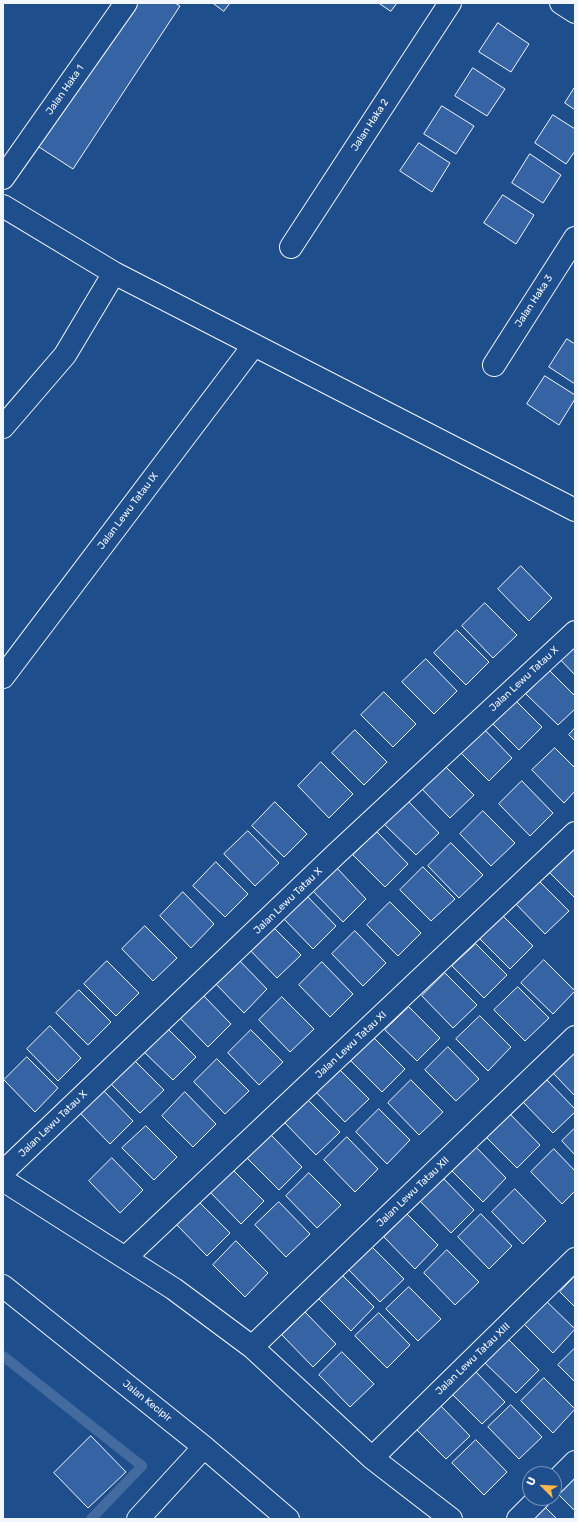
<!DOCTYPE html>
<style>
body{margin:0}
#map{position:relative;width:578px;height:1522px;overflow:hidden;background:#1f4e8c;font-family:Rubik,sans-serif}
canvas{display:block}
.frame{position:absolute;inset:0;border:4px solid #f2f6ff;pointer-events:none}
.north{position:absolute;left:522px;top:1466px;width:40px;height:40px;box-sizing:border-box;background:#1f4e8c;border:1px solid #7391ba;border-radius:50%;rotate:294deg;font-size:11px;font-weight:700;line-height:16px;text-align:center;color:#f2f6ff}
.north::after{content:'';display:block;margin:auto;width:14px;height:18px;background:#ffb74d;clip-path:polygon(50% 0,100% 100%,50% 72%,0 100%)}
</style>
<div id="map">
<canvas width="578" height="1522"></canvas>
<div class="frame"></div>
<div class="north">U</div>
</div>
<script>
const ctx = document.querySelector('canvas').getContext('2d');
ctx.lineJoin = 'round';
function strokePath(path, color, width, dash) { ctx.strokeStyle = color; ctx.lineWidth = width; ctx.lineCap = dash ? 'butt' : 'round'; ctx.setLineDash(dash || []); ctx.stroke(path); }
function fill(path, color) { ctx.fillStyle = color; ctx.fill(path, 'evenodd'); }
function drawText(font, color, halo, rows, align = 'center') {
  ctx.font = font + ' Rubik,sans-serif'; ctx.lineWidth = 3; ctx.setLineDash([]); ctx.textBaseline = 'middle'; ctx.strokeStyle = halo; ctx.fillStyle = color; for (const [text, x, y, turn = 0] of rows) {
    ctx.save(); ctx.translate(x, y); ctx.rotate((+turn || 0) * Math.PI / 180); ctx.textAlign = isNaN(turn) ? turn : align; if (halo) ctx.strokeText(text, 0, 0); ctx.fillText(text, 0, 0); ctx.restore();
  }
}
const stream = new Path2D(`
 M3 1356 142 1466 91 1519`);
const building = new Path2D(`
 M129 3H175L180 6 73 169 36 145Z
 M213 3H230L224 11Z
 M379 3H397L391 11Z
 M498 23 529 44 511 72 479 52Z
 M473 68 505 89 487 116 455 96Z
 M575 87V110L565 103Z
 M442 106 474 126 456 154 424 134Z
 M553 115 575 129V151L566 164 535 143Z
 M419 143 450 163 432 192 400 171Z
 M530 154 561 175 543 203 512 183Z
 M503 195 534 215 516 244 484 223Z
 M567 339 575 344V384L549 367Z
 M545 376 575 395V399L559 425 527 404Z
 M521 566 552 598 529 621 498 589Z
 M485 603 517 635 493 658 462 626Z
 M457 630 489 662 466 685 434 653Z
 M575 635V675L555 654Z
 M426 659 457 691 434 714 402 682Z
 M550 671 575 696V709L558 725 526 694Z
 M384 692 416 724 393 747 361 715Z
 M510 695 542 727 519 750 487 718Z
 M481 726 512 758 489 781 457 749Z
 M575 728V741L569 735Z
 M355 730 387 762 364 785 332 753Z
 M555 748 575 768V791L564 803 532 770Z
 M321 762 353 794 329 818 298 786Z
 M442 763 474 795 450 818 419 786Z
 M522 781 553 813 530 836 499 804Z
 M408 801 439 833 416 855 384 824Z
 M275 802 307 834 284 857 252 826Z
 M483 811 515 843 491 866 460 834Z
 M248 831 279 863 255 886 224 854Z
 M377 832 408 864 385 887 353 855Z
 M451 843 483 875 459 898 428 866Z
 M572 848 575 851V898L548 871Z
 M216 862 248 894 225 917 193 886Z
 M336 867 366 899 343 922 312 890Z
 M423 867 455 899 431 921 400 890Z
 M537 879 569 911 545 934 514 902Z
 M183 892 214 924 191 948 160 916Z
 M305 894 336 926 313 949 282 917Z
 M390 902 421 933 398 956 367 925Z
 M502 915 533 946 510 969 479 938Z
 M269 923 301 955 277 978 246 946Z
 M145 926 177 958 153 981 122 949Z
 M355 931 386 963 363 986 332 954Z
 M476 944 507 975 484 998 452 966Z
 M236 957 267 989 244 1013 213 981Z
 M544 960 575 991 553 1014 521 983Z
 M107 961 139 993 116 1016 84 984Z
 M322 962 353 994 330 1017 299 985Z
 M445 973 477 1005 453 1028 422 996Z
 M518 987 549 1018 525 1041 494 1010Z
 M79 990 111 1022 88 1045 56 1013Z
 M200 992 231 1024 208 1047 177 1015Z
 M282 997 314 1029 290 1052 259 1020Z
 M409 1007 440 1038 417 1061 385 1030Z
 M480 1016 511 1047 488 1071 456 1039Z
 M164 1025 196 1057 173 1080 141 1049Z
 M50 1026 81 1058 58 1081 27 1049Z
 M251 1030 283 1062 259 1085 228 1053Z
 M373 1037 405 1069 382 1092 350 1060Z
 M448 1047 479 1079 456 1101 425 1070Z
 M575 1050V1096L553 1073Z
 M27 1057 58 1088 35 1112 4 1080Z
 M132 1058 164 1090 140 1113 109 1082Z
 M217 1059 249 1091 225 1114 194 1082Z
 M337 1067 369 1099 345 1122 314 1090Z
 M545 1078 575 1109V1112L553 1133 522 1101Z
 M411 1080 443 1112 419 1135 388 1103Z
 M102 1089 133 1121 110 1144 79 1112Z
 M185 1092 216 1124 193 1147 162 1116Z
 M308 1100 340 1132 316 1155 285 1123Z
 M379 1109 410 1140 387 1164 356 1132Z
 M509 1113 540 1145 517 1168 485 1136Z
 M146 1126 177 1157 154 1180 122 1148Z
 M575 1128V1155L562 1141Z
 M271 1135 302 1167 279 1190 247 1158Z
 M347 1137 378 1169 355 1192 324 1160Z
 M475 1146 506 1178 483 1202 451 1170Z
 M554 1149 575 1171V1191L562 1204 531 1172Z
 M112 1158 143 1190 120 1213 89 1181Z
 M232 1169 264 1201 241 1224 210 1192Z
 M309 1173 341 1205 317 1228 286 1196Z
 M443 1178 474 1210 451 1233 420 1201Z
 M515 1189 546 1221 523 1244 492 1212Z
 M199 1202 230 1233 207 1256 176 1224Z
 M279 1202 310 1234 286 1257 255 1225Z
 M407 1214 438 1245 415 1269 384 1237Z
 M481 1214 512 1246 489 1269 458 1237Z
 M236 1241 268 1273 245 1297 213 1265Z
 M372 1247 404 1279 380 1302 349 1270Z
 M447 1250 479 1282 455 1305 424 1273Z
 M342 1275 374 1307 351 1331 319 1299Z
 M575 1276V1307L560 1292Z
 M409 1287 441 1319 418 1341 386 1309Z
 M544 1299 575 1329 553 1353 522 1322Z
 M305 1312 336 1344 313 1367 282 1335Z
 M379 1313 410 1345 387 1368 355 1336Z
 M507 1338 539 1370 516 1393 484 1362Z
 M575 1348V1382L558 1365Z
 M342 1352 374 1384 350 1407 319 1375Z
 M474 1370 505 1402 482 1424 451 1393Z
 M544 1378 575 1409 553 1433 521 1401Z
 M439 1404 470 1436 446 1459 415 1428Z
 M511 1405 542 1437 519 1459 488 1427Z
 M91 1436 126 1472 88 1508 54 1473Z
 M476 1440 507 1472 484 1495 452 1463Z
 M575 1467V1511L554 1490Z
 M544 1506 557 1519H531Z`);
const minor = new Path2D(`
 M561 3 575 12
 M3 178 126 3
 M3 206 114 273 575 510
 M291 247 450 3
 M494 365 575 238
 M3 427 65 355 114 273
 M3 677 254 345
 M3 1172 335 855 575 632
 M3 1180 174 1289 252 1347 372 1458 451 1519
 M126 1257 575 833
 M3 1286 204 1447 288 1519
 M252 1347 575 1037
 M372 1458 575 1259
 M554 1483 575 1462
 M138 1519 204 1447
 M518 1519 539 1498`);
const streetNames = [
 ["Jalan Haka 1",65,90,-55],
 ["Jalan Haka 2",370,125,-57],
 ["Jalan Haka 3",534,301,-57],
 ["Jalan Lewu Tatau IX",128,511,-53],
 ["Jalan Lewu Tatau X",524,679,-43],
 ["Jalan Lewu Tatau X",288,901,-44],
 ["Jalan Lewu Tatau XI",351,1045,-43],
 ["Jalan Lewu Tatau X",53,1124,-44],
 ["Jalan Lewu Tatau XII",413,1192,-44],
 ["Jalan Lewu Tatau XIII",473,1359,-44],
 ["Jalan Kecipir",147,1401,39]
];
strokePath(stream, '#446ba0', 10);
fill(building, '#3563a3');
strokePath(building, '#f2f6ff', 1);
strokePath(minor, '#f2f6ff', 24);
strokePath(minor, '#1f4e8c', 22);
drawText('10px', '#f2f6ff', '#1f4e8c', streetNames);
</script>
